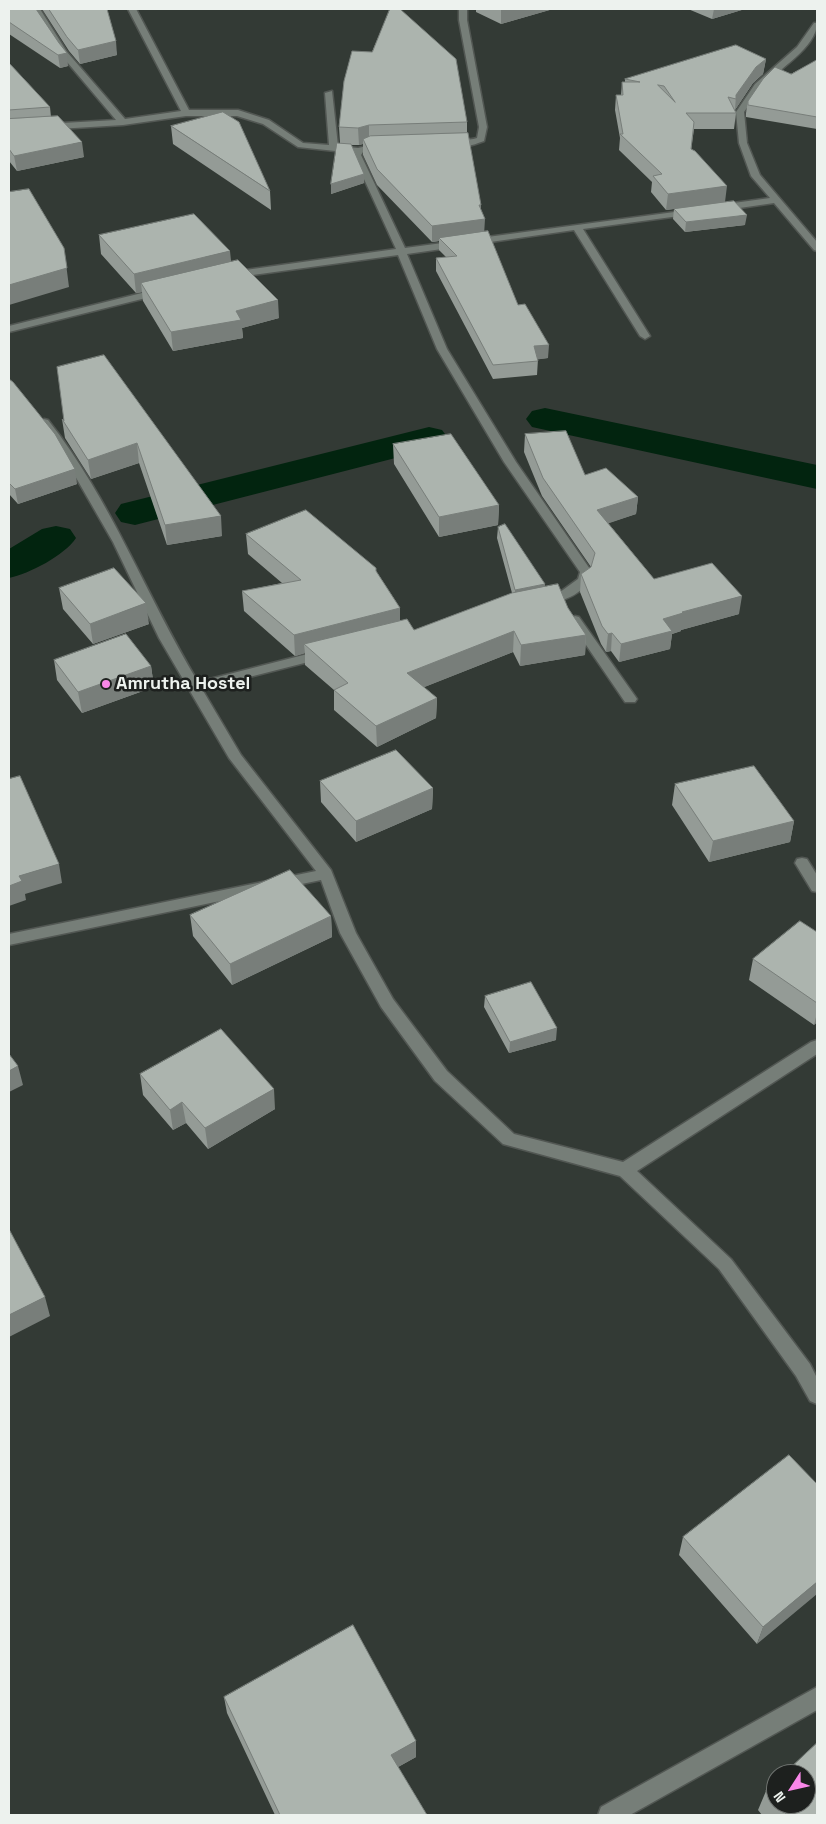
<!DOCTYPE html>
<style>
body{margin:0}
#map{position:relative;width:826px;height:1824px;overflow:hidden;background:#333a35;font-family:"Space Grotesk",sans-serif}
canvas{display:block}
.frame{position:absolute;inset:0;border:10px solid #edf2ee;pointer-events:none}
.north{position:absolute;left:766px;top:1764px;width:50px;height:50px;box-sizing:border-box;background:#1d201e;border:1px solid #707471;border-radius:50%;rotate:235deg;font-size:14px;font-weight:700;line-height:20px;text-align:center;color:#edf2ee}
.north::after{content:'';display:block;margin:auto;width:18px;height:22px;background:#f987e8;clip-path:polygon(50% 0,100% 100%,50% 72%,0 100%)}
</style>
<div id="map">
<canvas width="826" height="1824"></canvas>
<div class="frame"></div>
<div class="north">N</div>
</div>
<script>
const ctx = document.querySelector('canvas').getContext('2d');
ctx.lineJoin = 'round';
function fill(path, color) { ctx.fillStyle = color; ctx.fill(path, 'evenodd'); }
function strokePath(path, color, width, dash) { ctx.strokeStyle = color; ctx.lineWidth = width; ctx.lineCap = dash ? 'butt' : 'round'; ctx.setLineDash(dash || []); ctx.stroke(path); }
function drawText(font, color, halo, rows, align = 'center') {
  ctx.font = font + ' "Space Grotesk",sans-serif'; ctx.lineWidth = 5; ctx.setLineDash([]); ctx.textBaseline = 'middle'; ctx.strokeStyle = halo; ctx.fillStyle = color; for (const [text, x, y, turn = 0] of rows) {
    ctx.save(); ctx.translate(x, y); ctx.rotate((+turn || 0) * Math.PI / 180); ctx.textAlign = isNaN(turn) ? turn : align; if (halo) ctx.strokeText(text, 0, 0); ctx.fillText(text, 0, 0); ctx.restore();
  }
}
const canal = new Path2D(`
 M545 408 817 465V489L532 427 526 419 532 411Z
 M429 427 442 430 448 438 442 446 135 525 121 522 115 513 121 504Z
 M56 526 70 529 76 538C65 555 29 574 9 578V549L42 529Z`);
const street = new Path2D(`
 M32 9H40L67 52 125 119 181 111 128 9H136L189 110H238L269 120 303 143 329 145 325 93 332 91 338 146 358 148 381 143 385 146 363 152 361 155 405 248 697 209 699 211 694 214 583 229 650 336 645 339 640 336 574 230 407 254 447 349 516 462 592 572C588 593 564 601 545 605L539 601 541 598 556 595 578 579 580 572 504 462 437 349 398 255 231 278 226 275 231 272 396 249 353 155 354 153 298 147 263 124 237 116H186L123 125 9 132V126L116 120 62 56Z
 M459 9H467V20L487 127 484 141C473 145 458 151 448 144 455 139 468 141 477 138L479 127 459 20Z
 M814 23H817C817 47 778 70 762 86 755 94 750 104 744 112L747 143 760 175 817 242V251L814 250 774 203 719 211 714 208 719 205 770 198 751 176 739 143 736 112 755 84 797 47Z
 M162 288 166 289V293L9 332V326Z
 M44 419 48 420C111 499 146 596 198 682L323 650 329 654 328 657 202 689 241 755 331 870 356 933 393 999 447 1071 514 1134 623 1162 811 1042 817 1040V1054L637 1171 731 1259 810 1364 817 1378V1404L810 1401 796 1376 719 1269 620 1176 503 1144 435 1081 381 1007 340 933 321 880 9 945V934L316 871 229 758 159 638 113 542 59 448 38 422Z
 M575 616 579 617 635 696 637 699 635 702H625L569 620Z
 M802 858 807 859 817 875V892L812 891 795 863 797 859Z
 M817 1687V1710L630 1815H598L601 1807Z`);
const wall = new Path2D(`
 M9 9H36L68 66 60 68 9 34Z
 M42 9H107L117 55 80 64 69 51Z
 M476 9H553L501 24 476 12Z
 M688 9H745L712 19Z
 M766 59 763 74 753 83 735 110 736 113 734 129H694L691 150 725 202 745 225 685 232 673 219 674 209 666 210 651 192 652 182 619 150 620 138 615 110 616 95H621L622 82H625V79Z
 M817 60V129L746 117V113L748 101 791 74Z
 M9 63 50 107 51 117 84 157 17 171 9 161Z
 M344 81 467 122V133L484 231 518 305 548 358 538 359 537 375 493 379 436 271V258L446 257 439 250V241L432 242 377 185 363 155V144L359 145H351L364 174V183L331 194V184L340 143 339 127Z
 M171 126 270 191 271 210 173 144Z
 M99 235 231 262 279 318 242 328 243 338 173 351 143 301 142 292 136 293 101 254Z
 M104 355 222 536 167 545 139 463 91 479 65 438 62 419 64 421Z
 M9 379 77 484 18 504 9 494Z
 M525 434 585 475 638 497 636 514 608 523 654 579 739 614 681 630V631L672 634 670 649 619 662 611 651 606 652 601 644 580 592 581 574 591 567 542 496 524 452Z
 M393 444 499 505 498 525 439 537 394 464Z
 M498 527 545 584V586L568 608 586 635 585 655 520 666 513 652 424 687 437 698 436 718 377 747 334 710V690L305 665V653L295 656 244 611 242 591 282 583 248 554 246 534 376 571 400 608V620L414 630 512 593 497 538Z
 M59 588 149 624 93 644 63 609Z
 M54 660 151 666 154 687 82 713 57 680Z
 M320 781 433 788 432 809 356 842 321 802Z
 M675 784 794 821 790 842 709 862 672 805Z
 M190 915 331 916 332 937 232 985 193 936Z
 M817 932V1022L814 1025 749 980 753 959Z
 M485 996 556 1040 509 1053 484 1007Z
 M140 1074 275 1109 208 1149 186 1123 173 1130 143 1095Z
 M817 1484 757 1644 679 1555 683 1537Z
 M224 1697 416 1757 398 1767 427 1815H275L227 1713Z
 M776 1782V1804H806L817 1815H762L758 1810 766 1791Z`);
const shadedWall = new Path2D(`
 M501 9H553L501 24Z
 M714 9H745L712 19Z
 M116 41 117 55 80 64 78 50Z
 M67 53 68 66 60 68 58 55Z
 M766 59 763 74 753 83 735 110 736 95 756 67Z
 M369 125V142L363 139V144L359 145 358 128Z
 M82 142 84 157 17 171 14 156Z
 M364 174V183L331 194V184Z
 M727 186 725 202 666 210 668 194Z
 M479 205H481V219H485L484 235 439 238V241L432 242V226Z
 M747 215 745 225 685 232 686 222Z
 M64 248 69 287 9 305V285Z
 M230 251 232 270 141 283 142 292 136 293 134 274Z
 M278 300 279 318 242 328 243 338 173 351 171 332 236 311Z
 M549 345 548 358 534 360V346Z
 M137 443 139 463 91 479 88 460Z
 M75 469 77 484 18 504 15 489Z
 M638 497 636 514 595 528 597 510Z
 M499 505 498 525 439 537V517Z
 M221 516 222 536 167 545 165 525Z
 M545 584V595L515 601V590Z
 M742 596 739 614 681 630V631L672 634 670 649 619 662 621 644 663 619 682 612Z
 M146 603 149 624 93 644 90 624Z
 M400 608V629L304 644 305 653 295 656 294 635Z
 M514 631 513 652 407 694V673Z
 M612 633 611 651 606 652 608 634Z
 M586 635 585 655 520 666 521 645Z
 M151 666 154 687 82 713 78 692Z
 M437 698 436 718 377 747 376 726Z
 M433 788 432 809 356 842V821Z
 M794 821 790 842 709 862 713 841Z
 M59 864 62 883 25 894 26 900 9 906V886L19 876Z
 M331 916 332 937 232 985 230 964Z
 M817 1013V1022L814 1025Z
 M557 1028 556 1040 509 1053 510 1042Z
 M18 1066 23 1085 9 1092V1071Z
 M274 1089 275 1109 208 1149 205 1128Z
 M182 1102 186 1123 173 1130 170 1110Z
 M45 1297 50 1316 9 1337V1315Z
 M817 1582V1594L757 1644 763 1627Z
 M416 1741V1757L391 1771V1755Z`);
const building = new Path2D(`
 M9 9H36L59 43 67 53 58 55 9 22Z
 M49 9H107L116 41 78 50 67 37Z
 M390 9H400L456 59 467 122 369 125 358 128 339 127 344 81 352 51 372 52Z
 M736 45 766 59 756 67 736 95V99L728 97 736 113H686L694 122 691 149 695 151 727 186 668 194 653 176 662 174 620 134H623L616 95H623L622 82H640L625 79ZM658 85 664 86 675 102Z
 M817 60V117L748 105V101L763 79 775 67 791 74Z
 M9 63 50 107 9 110Z
 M223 112 239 122 270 191 171 126Z
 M58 116 82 142 14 156 9 149V119Z
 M468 133 481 205H479L485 219 432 226 377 169 363 139 370 136Z
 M337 143 351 144 364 174 331 184Z
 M29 189 64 248 67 268 9 285V192Z
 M734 201 747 215 686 222 674 209Z
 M194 214 230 251 134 274 99 235Z
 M488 231 518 305 525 304 549 345 534 346 538 361 493 365 436 258 457 256 439 238Z
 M238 260 278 300 236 311 241 320 171 332 141 283Z
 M104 355 221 516 165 525 137 443 88 460 62 419 64 421 57 367Z
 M9 379 13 382 55 434 75 469 15 489 9 483Z
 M566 431 585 475 606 468 638 497 597 510 654 579 712 563 742 596 682 612 683 613 663 619 672 631 621 644 612 633 608 634 602 626 581 574 591 567 595 553 543 478 525 434Z
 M451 434 499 505 439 517 393 444Z
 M306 510 376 568V571L400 608 294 635 242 591 301 580 246 534Z
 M505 524 545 584 515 590 498 527Z
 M114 568 146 603 90 624 59 588Z
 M558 584 568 608 586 635 521 645 514 631 407 673 437 698 376 726 334 690 348 683 304 644 407 619 414 630 512 593Z
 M126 634 151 666 78 692 54 660Z
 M396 750 433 788 356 821 320 781Z
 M754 766 794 821 713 841 675 784Z
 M20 776 59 864 19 876 22 881 9 886V779Z
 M290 870 331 916 230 964 190 915Z
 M800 921 817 932V1003L753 959Z
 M531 982 557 1028 510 1042 485 996Z
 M221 1029 274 1089 205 1128 182 1102 170 1110 140 1074Z
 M9 1054 18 1066 9 1071Z
 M10 1231 45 1297 9 1315V1232Z
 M789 1455 817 1484V1582L763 1627 683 1537Z
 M353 1625 416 1741 391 1755 427 1815H280L224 1697Z
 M817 1743V1815H787L777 1804H806V1774H784Z
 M776 1782V1803L766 1791Z`);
const markers = [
 [106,684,5,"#f987e8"]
];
const poiNames = [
 ["Amrutha Hostel",116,684]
];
fill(canal, '#02240f');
strokePath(street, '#525753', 3);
fill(street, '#767e78');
fill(wall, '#949b96');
fill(shadedWall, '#787e7a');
fill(building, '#acb4ae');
strokePath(building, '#787e7a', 1);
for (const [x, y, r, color] of markers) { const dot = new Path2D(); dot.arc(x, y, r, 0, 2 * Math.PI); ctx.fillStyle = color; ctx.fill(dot); strokePath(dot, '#1d201e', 2); }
drawText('bold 18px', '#edf2ee', '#1d201e', poiNames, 'left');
</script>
